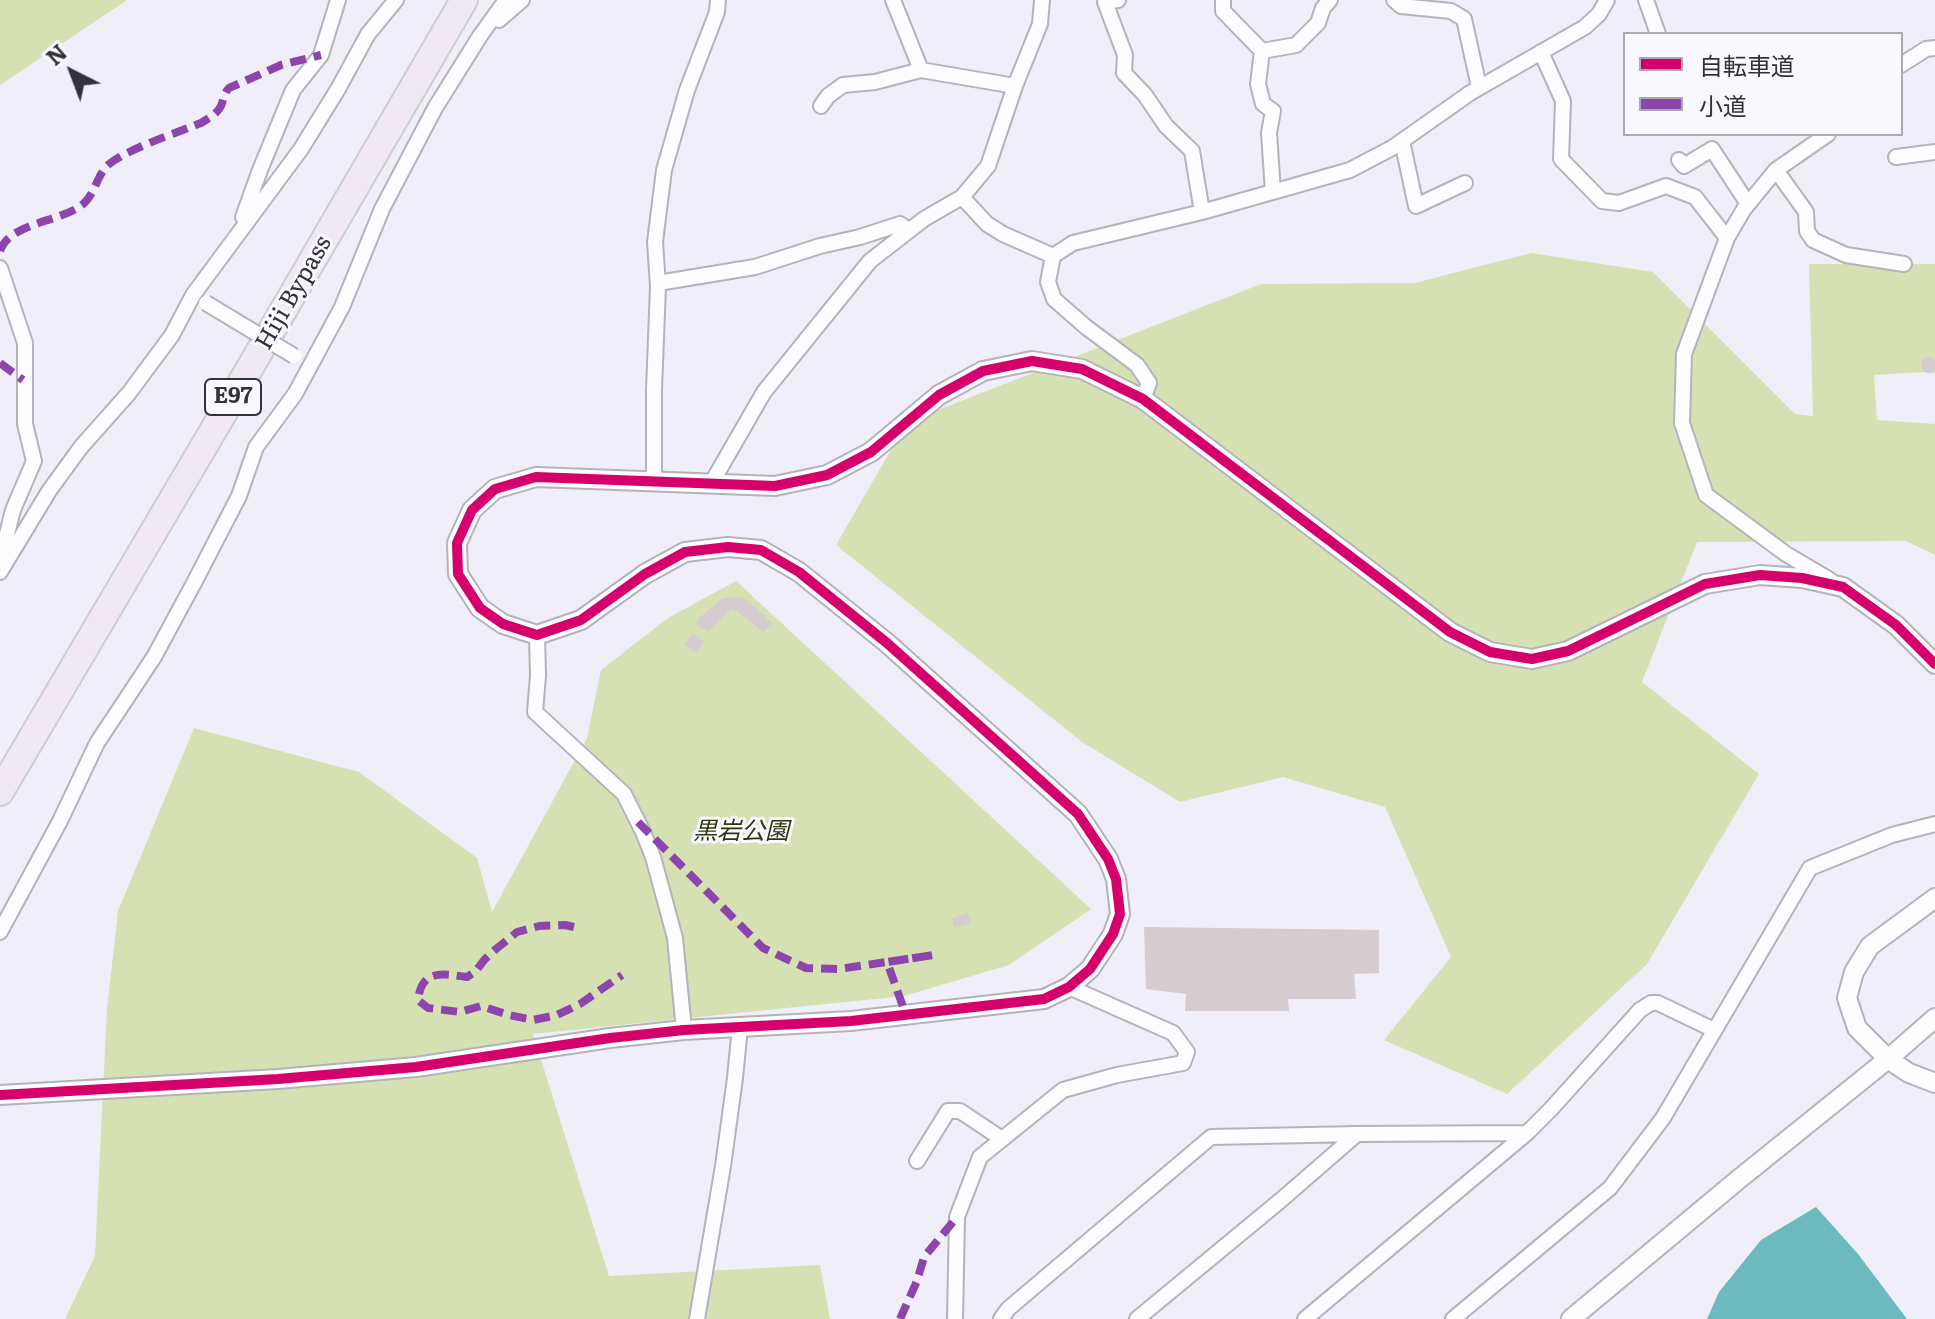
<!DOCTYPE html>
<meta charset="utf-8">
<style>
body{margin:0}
#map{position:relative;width:1935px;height:1319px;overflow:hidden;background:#f0eef8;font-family:Literata,"Noto Sans JP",serif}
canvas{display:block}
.legend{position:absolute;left:1623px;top:32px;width:280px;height:104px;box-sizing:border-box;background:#f9f8ff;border:2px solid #aaa8b2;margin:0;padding:10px 14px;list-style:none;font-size:24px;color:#34313e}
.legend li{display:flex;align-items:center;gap:16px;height:40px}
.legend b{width:40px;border:2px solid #aaa8b2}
.north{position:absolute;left:32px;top:32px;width:80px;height:80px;-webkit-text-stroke:6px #f9f8ff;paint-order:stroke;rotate:318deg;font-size:22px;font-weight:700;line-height:32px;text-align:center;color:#34313e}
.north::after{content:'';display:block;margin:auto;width:28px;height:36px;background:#34313e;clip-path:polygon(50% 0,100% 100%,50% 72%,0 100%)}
</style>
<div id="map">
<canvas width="1935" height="1319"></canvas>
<ul class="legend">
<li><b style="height:10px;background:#d6006c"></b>自転車道</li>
<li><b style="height:10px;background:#8e44ad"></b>小道</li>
</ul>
<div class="north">N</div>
</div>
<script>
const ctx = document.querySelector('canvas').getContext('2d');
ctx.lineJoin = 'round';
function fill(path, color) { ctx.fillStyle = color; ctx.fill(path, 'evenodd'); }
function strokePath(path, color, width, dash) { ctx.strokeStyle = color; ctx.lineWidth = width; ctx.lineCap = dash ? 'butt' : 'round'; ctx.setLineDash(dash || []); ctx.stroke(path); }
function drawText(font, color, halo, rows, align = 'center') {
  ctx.font = font + ' Literata,"Noto Sans JP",serif'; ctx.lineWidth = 6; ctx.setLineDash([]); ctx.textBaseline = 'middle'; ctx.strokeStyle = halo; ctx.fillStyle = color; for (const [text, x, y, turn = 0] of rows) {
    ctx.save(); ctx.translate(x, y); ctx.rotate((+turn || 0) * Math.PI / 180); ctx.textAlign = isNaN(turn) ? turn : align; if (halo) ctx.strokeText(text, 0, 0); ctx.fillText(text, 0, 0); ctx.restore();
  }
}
const green = new Path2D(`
 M0 0H127L0 85Z
 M1531 253 1653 272 1795 414 1813 416 1809 264H1935V373L1925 372 1874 375 1877 420 1935 424V555L1906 541 1697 542 1642 682 1759 774 1647 964 1507 1094 1384 1040 1451 957 1385 807 1283 777 1180 802 1082 742 836 545 907 422 1261 284 1415 283Z
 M736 581 1091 909 1009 965 904 996 533 1034 609 1276 820 1265 830 1319H65L95 1256 107 1009 118 911 194 728 359 772 477 858 492 912 587 738 601 670 668 618Z`);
const water = new Path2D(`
 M1816 1207 1858 1254 1907 1319H1707L1719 1292 1761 1240Z`);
const building = new Path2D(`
 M1921 365a8 8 0 1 1 16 0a8 8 0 1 1-16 0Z
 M744 597 773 624 763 632 737 611 731 610 708 632 695 624 700 617 723 598Z
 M693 633 704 642 696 653 684 644Z
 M968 913 971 923 954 928 952 918Z
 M1144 927 1379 930V973L1354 974 1356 999H1288L1289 1011H1185L1186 994 1146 989Z`);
const minor = new Path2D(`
 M893 0 921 70
 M1118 0 1105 2 1125 55 1124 73 1145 95 1166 126 1192 151 1202 212
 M1223 0V11L1262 51 1258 84 1263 104 1273 111 1269 133 1273 192
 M1394 0 1401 6 1451 11 1464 19 1479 87
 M1646 0 1658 34
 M499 20 522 0
 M1262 51 1296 45 1318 23 1323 8 1330 0
 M1541 52 1563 101 1561 159 1602 201 1619 203 1666 186 1695 197 1727 238 1744 209 1776 170 1828 134
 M1901 65 1926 49 1935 48
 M821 106 828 96 843 85 875 82 921 70 1015 86
 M1402 141 1416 206 1465 183
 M1896 157 1935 152
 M1679 160 1684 166 1712 149 1748 204
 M1776 170 1806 212 1807 231 1813 240 1846 255 1904 264
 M962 197 987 224 1003 234 1053 256
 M243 217 260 170 293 90 321 55 338 0
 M1727 238 1684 354 1682 423 1706 495 1786 554 1830 580
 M0 268 25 343V424L34 461 13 510 0 562
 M658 283 755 267 820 246 860 237 900 224 909 230
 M1143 399 1149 383 1137 365 1086 327 1054 299 1048 282 1053 256 1073 243 1202 212 1350 170 1392 148 1470 93 1585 27 1599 14 1607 0
 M654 481V390L658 286 655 242 664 170 687 90 717 12 718 0
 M711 484 764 392 870 261 924 219 962 197 988 166 1015 86 1040 24 1042 0
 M0 572 49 491 81 447 129 393 172 335 193 295 301 149 338 89 368 34 396 0
 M537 635 538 676 535 712 624 794 643 832 653 857 675 938 684 1030
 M0 932 60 821 97 743 154 657 195 581 239 496 256 447 295 394 342 307 382 209 435 108 480 36 506 0
 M917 1161 948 1111H960L1002 1139
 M697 1319 723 1166 735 1078 740 1027
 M955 1319 957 1217 980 1157 1063 1090 1117 1075 1183 1063 1187 1052 1173 1033 1069 987
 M1001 1319 1008 1309 1211 1137 1357 1134 1527 1133
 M1137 1319 1281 1200 1357 1134
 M1305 1319 1527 1133 1551 1109 1640 1010 1651 1003H1658L1714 1030
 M1453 1319 1610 1188 1663 1118 1810 868 1892 835 1935 824`);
const tertiary = new Path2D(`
 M1935 898 1870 946 1854 972 1847 998 1857 1028 1888 1059 1909 1073 1935 1083
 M0 1095 278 1079 416 1067 610 1038 684 1030 851 1021 1044 999 1069 987 1090 969 1113 934 1120 914 1116 879 1108 859 1078 814 887 643 799 572 761 550 728 547 685 552 645 574 581 620 537 635 503 624 480 608 458 574 457 543 472 510 495 489 536 477 775 486 827 475 871 452 939 395 983 371 1032 361 1082 369 1143 399 1450 632 1490 652 1532 659 1568 651 1705 584 1760 575 1802 578 1843 587 1896 625 1935 664
 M1571 1319 1739 1179 1888 1059 1935 1018`);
const motorway = new Path2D(`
 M0 792 230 402 464 0`);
const minorBridge = new Path2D(`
 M206 303 294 356`);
const quiet = new Path2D(`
 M0 251C9 224 56 222 79 207 94 198 95 180 106 167 119 152 181 131 201 123 209 118 217 114 221 106 224 99 223 94 229 88L281 65 321 55
 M0 363 23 380
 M638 822 763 948 806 968 839 969 934 955 887 962 906 1015
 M574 927 565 925 539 926 517 932 496 949 485 959 475 972 467 977C443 974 422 968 418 1000L428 1008 460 1012 481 1006 509 1015 533 1020 557 1015 580 1004 622 975
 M900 1319 917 1281 924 1257 957 1217`);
const cycleway = new Path2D(`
 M0 1095 278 1079 416 1067 610 1038 684 1030 851 1021 1044 999 1069 987 1090 969 1113 934 1120 914 1116 879 1108 859 1078 814 887 643 799 572 761 550 728 547 685 552 645 574 581 620 537 635 503 624 480 608 458 574 457 543 472 510 495 489 536 477 775 486 827 475 871 452 939 395 983 371 1032 361 1082 369 1143 399 1450 632 1490 652 1532 659 1568 651 1705 584 1760 575 1802 578 1843 587 1896 625 1935 664`);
const shields = [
 [233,397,56]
];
const shieldNames = [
 ["E97",233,397]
];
const streetNames = [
 ["Hiji Bypass",294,293,-60]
];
const parkNames = [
 ["黒岩公園",741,832]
];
fill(green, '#d6e1b3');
fill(water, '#6cb9bf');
fill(building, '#d4ccce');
strokePath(minor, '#b4b2bc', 18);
strokePath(tertiary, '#b4b2bc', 22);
strokePath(motorway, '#cdcbd2', 30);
strokePath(minor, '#fdfcfe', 14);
strokePath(tertiary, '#fdfcfe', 18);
strokePath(motorway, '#f0e9f2', 26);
strokePath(minorBridge, '#b4b2bc', 18, []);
strokePath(minorBridge, '#fdfcfe', 14);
strokePath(quiet, '#8e44ad', 8, [16, 8]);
strokePath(cycleway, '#d6006c', 10);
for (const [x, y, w] of shields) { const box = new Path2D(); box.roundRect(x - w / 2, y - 18, w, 36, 6); ctx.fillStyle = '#f9f8ff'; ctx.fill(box); strokePath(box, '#34313e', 2); }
drawText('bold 22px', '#34313e', null, shieldNames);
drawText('24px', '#34313e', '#f9f8ff', streetNames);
drawText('italic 24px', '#2d360e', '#f9f8ff', parkNames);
</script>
